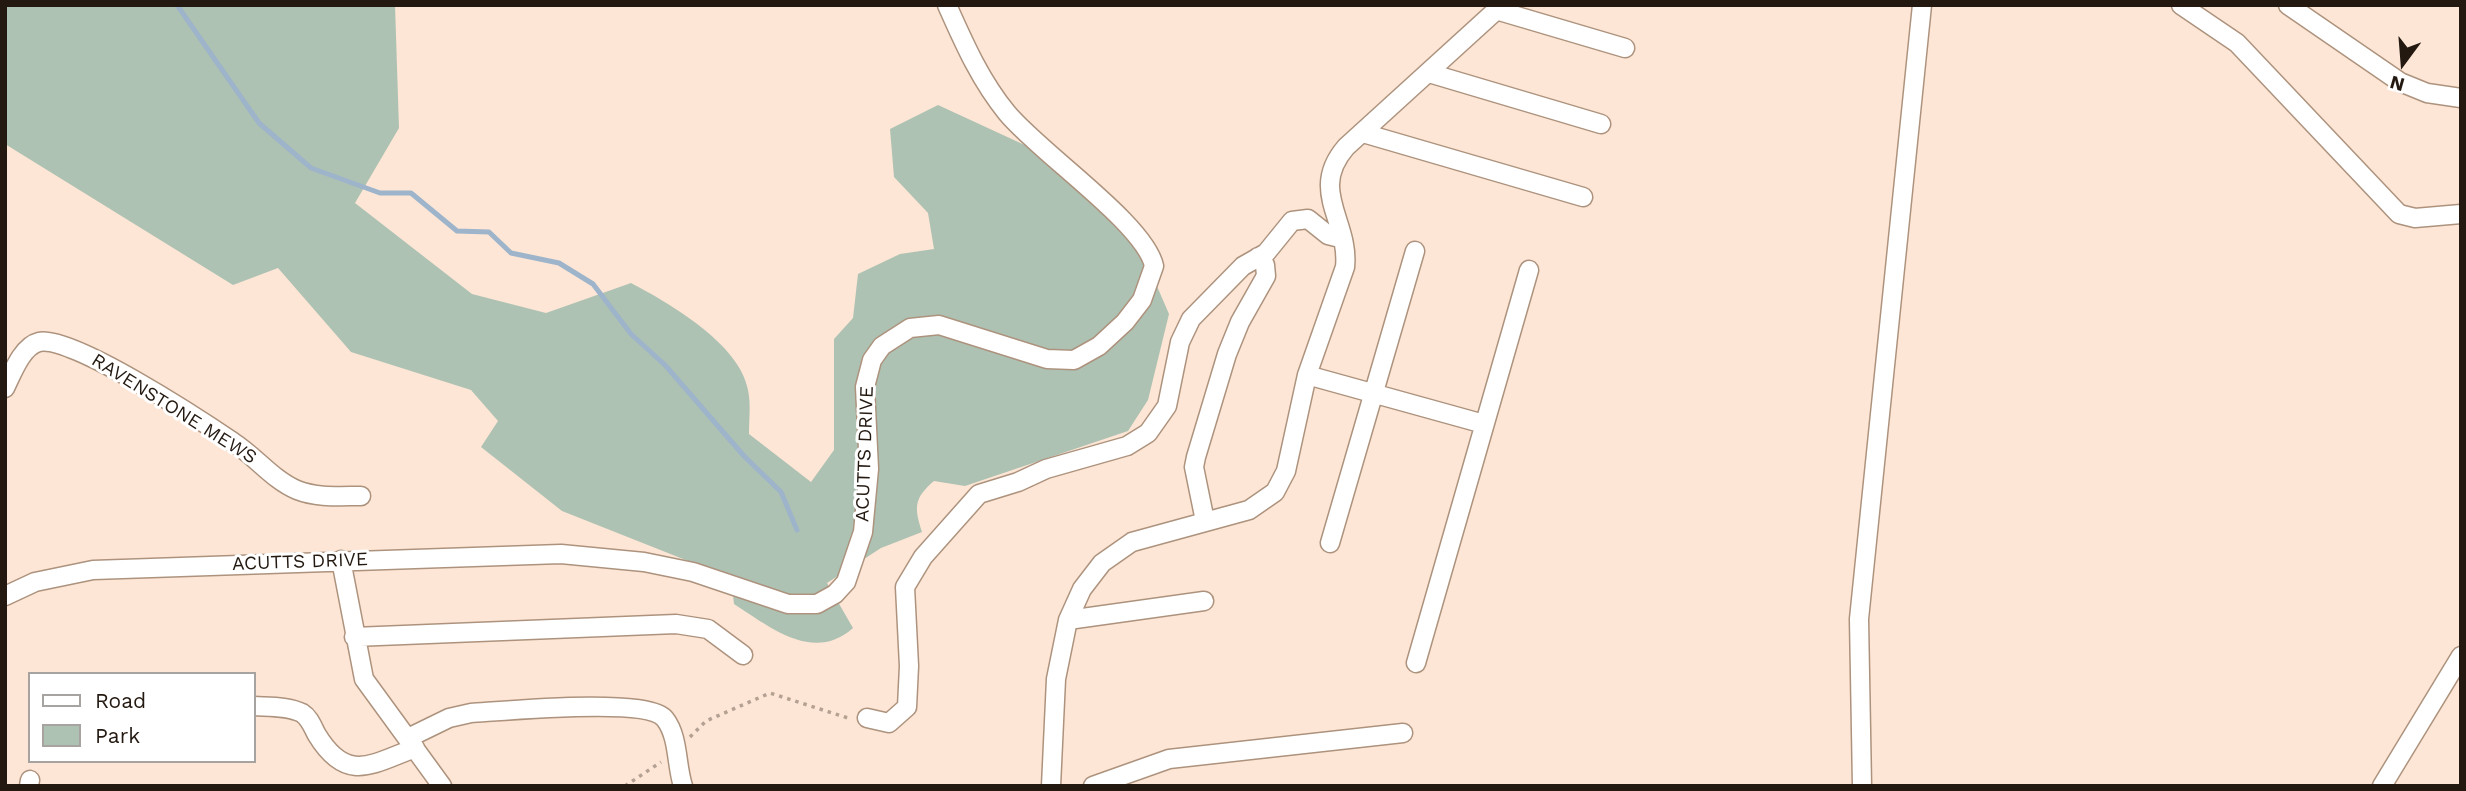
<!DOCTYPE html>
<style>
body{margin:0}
#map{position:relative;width:2466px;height:791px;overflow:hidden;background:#fde6d5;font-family:"Work Sans",sans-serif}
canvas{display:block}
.frame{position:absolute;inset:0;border:7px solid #231911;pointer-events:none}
.legend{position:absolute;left:28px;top:672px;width:228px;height:91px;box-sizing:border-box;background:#fff;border:2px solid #a7a3a0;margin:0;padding:9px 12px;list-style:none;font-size:21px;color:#231911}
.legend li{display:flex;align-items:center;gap:14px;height:35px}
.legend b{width:35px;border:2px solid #a7a3a0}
.north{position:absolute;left:2368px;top:28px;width:70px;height:70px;-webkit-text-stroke:5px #fff;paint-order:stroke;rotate:196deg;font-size:19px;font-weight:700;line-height:28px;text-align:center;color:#231911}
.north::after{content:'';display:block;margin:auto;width:24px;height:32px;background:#231911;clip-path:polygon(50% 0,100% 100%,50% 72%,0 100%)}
</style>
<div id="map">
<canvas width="2466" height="791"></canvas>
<div class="frame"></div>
<ul class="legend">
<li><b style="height:9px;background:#fff"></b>Road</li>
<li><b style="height:19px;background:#aec2b3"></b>Park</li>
</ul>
<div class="north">N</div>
</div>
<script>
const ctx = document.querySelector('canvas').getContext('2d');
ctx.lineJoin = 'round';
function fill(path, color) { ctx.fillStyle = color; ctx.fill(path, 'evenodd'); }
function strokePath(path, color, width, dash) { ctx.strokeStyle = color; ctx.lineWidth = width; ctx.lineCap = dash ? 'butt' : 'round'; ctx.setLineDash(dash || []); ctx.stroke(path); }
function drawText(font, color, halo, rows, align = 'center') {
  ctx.font = font + ' "Work Sans",sans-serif'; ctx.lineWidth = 6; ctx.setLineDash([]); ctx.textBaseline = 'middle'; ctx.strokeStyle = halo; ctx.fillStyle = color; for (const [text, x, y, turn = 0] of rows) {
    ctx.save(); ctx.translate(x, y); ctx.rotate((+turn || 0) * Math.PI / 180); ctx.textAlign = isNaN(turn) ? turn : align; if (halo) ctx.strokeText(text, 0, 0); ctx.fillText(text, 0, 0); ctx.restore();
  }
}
const green = new Path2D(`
 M5 5H395L399 128 355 203 472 294 546 313 631 283C669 303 740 344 748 390 751 404 749 420 749 434L811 482 834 450V339L853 318 858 274 900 254 934 249 928 213 894 177 890 129 938 105 1029 147 1140 247 1169 314 1148 400 1128 431 965 486 934 481C914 498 914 507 922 532L881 548 827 583 853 628C814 663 771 628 734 604L731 578 562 511 481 447 498 421 471 390 351 352 278 268 233 285 5 144Z`);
const stream = new Path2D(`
 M177 5 259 123 311 168 380 193H411L457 231 489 232 511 253 559 263 593 284 631 334 665 365 744 456 781 492 797 530`);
const path = new Path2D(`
 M690 737 706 721 770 693 851 719
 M625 786 661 762`);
const street = new Path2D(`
 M2181 5 2237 43 2399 214 2415 218 2461 214
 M2288 5 2400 82 2427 93 2461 98
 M1496 10 1625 48
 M1429 73 1601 124
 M1363 133 1583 197
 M1307 375 1484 424
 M5 388C12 374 22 346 39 342 70 334 202 421 233 442 255 456 273 480 297 490 317 498 340 496 361 496
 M1205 521 1194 467 1196 457 1227 354 1240 322 1266 276 1265 265 1258 257
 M1330 543 1415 251
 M341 560 364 679 442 786
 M5 596 35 582 93 570 561 554 644 562 693 572 788 604H817L835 594 846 582 863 532 869 469 865 387 872 360 882 346 910 328 939 325 1047 359 1074 360 1099 346 1125 322 1142 300 1154 266C1145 224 1040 153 1007 113 980 80 964 43 947 5
 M1068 620 1204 601
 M354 637 676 624 708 629 743 655
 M1416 663 1529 270
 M254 706C269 707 288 706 302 713 310 718 313 728 317 735 347 784 372 764 415 748
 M867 718 889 723 907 707 909 666 905 587 923 557 979 494 1018 482 1046 469 1127 446 1148 433 1167 406 1180 342 1191 319 1243 266 1266 253 1292 221 1308 219 1328 235 1340 238
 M408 738 449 718 471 713C504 711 648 697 665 719 679 737 676 765 683 786
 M29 786 30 780
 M1051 786 1056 679 1068 620 1082 589 1102 563 1132 542 1249 510 1275 492 1286 471 1307 375 1345 267C1350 221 1308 191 1346 147L1502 5
 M1093 786 1169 759 1403 733
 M1862 786 1859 619 1922 5
 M2382 786 2461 656`);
const streetNames = [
 ["RAVENSTONE MEWS",174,409,32],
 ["ACUTTS DRIVE",865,454,-88],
 ["ACUTTS DRIVE",300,562,-2]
];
fill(green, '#aec2b3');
strokePath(stream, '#9db4ca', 5);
strokePath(street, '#ad937e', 21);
strokePath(path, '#b4a193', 3.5, [3.5, 5]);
strokePath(street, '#fff', 18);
drawText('19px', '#231911', '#fff', streetNames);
</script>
